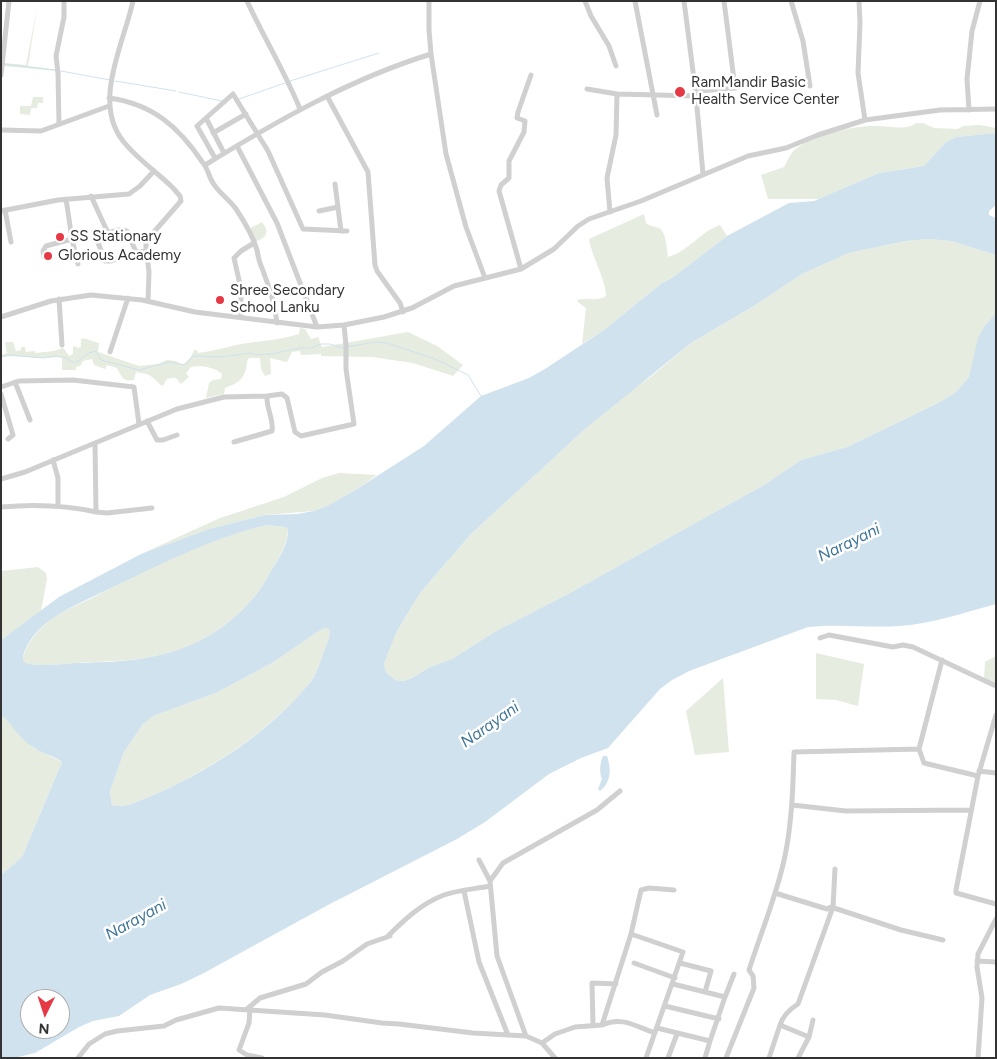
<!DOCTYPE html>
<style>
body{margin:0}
#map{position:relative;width:997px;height:1059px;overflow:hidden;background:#fff;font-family:Figtree,sans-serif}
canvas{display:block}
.frame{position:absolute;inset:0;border:2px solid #333;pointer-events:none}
.north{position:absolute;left:20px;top:989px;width:50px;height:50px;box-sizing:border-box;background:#fff;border:1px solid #adadad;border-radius:50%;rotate:184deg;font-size:14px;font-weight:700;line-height:20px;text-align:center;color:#333}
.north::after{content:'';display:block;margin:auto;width:18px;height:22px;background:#e63946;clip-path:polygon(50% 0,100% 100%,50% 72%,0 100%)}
</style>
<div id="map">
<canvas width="997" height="1059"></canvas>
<div class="frame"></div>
<div class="north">N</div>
</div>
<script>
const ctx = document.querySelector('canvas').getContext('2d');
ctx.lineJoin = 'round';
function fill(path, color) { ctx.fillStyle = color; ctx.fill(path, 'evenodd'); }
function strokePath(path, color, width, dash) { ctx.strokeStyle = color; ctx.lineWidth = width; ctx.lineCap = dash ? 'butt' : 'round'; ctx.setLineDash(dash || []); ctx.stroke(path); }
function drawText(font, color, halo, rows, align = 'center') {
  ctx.font = font + ' Figtree,sans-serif'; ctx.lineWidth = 5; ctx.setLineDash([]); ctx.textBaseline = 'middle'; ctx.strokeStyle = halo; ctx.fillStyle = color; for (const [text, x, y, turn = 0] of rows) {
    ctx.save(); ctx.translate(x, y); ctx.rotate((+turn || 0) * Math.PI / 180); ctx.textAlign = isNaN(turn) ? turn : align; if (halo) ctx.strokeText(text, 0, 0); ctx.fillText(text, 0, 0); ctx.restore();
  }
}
const green = new Path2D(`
 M37 8 28 66 57 70V71L4 66V63L26 65Z
 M33 97H43V103H38L37 108H31L30 115 20 114V106H31Z
 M916 123H923L934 128 958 129 963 126 980 125 996 128V133L956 137 946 142 924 166 879 173 819 199H768L761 175 784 167C788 161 790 152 797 148 816 134 855 125 878 126 890 126 907 131 916 123Z
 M644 214 646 223C651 227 654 226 659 228 666 231 667 250 668 257 689 251 700 232 720 225L727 236 672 278 662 283 604 330 582 344 586 308 579 303 577 300C587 297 598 302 606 296 606 280 592 257 589 239Z
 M262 222C270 233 267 237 255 242L249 229Z
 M929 239 951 241 996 255V313L984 327 969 377 955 393 936 404 847 447 801 460 764 485 681 531 568 594 496 631 452 659 430 667 412 678 404 681 395 680 386 672 384 664 397 631 420 593 471 534 585 429 626 395 653 375 691 343 757 304 802 274 849 253 906 241Z
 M300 328 305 329 311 339 318 337 322 347 408 332 437 346 463 365 453 376 413 363 372 357 321 356V354L301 355 300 351 292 352 287 362 270 358 271 374 265 376 261 369 260 358H249C246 362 247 364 246 369 243 381 235 384 225 388L224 394 206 398 209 383 213 380 221 379 222 374C215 367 200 365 191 367L186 373 189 377 181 384 176 378C162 378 169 380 162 386 151 376 151 374 136 372L134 380C122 382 122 377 117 368L107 365 105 369 94 365 92 359 83 361 80 366 76 367V370H62V358C55 356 49 358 42 358 28 358 15 355 1 357V355L7 353 5 342H13L16 351 21 350V347H25L26 352 35 351V353L54 351 63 348 65 350 69 356 73 354V347L75 346 78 348 81 347V339C85 337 93 342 99 343L98 352 139 366 158 364 167 360 176 361 181 364H184L191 357 194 350H197L198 353C213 351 226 347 241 344 260 341 280 340 299 334Z
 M339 473 377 475 357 489 327 506 314 511 265 515 209 529 141 554 220 518 284 497 322 478Z
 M267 525 285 527 288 529C288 544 278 559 271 571 249 615 203 647 155 656 129 662 102 661 75 663 64 664 31 668 23 661 22 648 39 629 49 621 63 610 80 604 96 596 150 567 207 539 267 525Z
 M38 567 46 573 47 579 41 611 1 640V571Z
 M326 628 329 629C331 636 327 644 324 651 320 662 316 675 308 685 269 732 211 769 156 794 142 799 127 809 112 805L110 791 124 752 143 724 153 716 216 693 272 663 322 629Z
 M816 653 864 664 858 706 836 700 816 699Z
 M996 656V686L984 680 985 662Z
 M723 678 729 752 695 755 686 711Z
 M1 717 5 718 20 736 34 748 62 762 22 857 1 875Z`);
const water = new Path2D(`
 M996 133V205L989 211V215L996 218V255L951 241 929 239 906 241 849 253 802 274 757 304 691 343 585 429 471 534 420 593 397 631 384 664 386 672 395 680 404 681 412 678 430 667 452 659 496 631 568 594 681 531 764 485 801 460 847 447 936 404 955 393 969 377 978 338 984 327 996 313V604C970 611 943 620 917 624 882 630 844 623 808 627L689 671 672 680 660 689 608 748 581 758 549 774 485 822 457 839 328 905 202 974 181 984 150 995 119 1016 93 1021 79 1027 35 1053 14 1058H1V875L22 857 62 762C53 755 42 754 33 747 22 740 13 728 5 718L1 717V640L59 597 141 554 209 529 265 515 297 514 314 511 327 506 357 489 424 446 481 396 529 378 545 369 604 330 662 283 672 278 727 236 789 203 814 201 879 173 924 166 946 142 956 137ZM267 525 285 527 288 529C289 544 278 559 271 571 249 615 203 647 155 656 129 662 102 662 75 663 64 664 31 668 23 661 22 647 38 629 49 621 68 607 91 598 113 587 163 563 212 538 267 525ZM326 628 329 629C331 636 327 644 324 651 320 662 316 676 308 685 268 733 212 769 156 794 142 799 127 809 112 805L110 791 124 752 143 724 153 716 216 693 272 663 322 629ZM30 999H60V1029H30Z
 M603 756H607C611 769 612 781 600 791L598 789 602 779C599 773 600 762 603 756Z`);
const stream = new Path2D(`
 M4 64 55 70
 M61 71 110 80
 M115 81 176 91
 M290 81 379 53
 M179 92 222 101
 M239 99 285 83
 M347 347 375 342 387 343 435 359 468 375 481 396
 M1 357 10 355 44 358 57 356 66 358 74 363C83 360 84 353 96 351L101 360 139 370 169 362 185 365 193 356 219 357 252 353 256 355 271 354 300 348H311L321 344H330L343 348`);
const minor = new Path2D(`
 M133 1C124 43 92 102 123 141 137 159 157 172 173 188L180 196 181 201 146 241V247L149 272 148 301
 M247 1C264 38 285 72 300 109
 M429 1V30L431 54 446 154 466 227 485 278
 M585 1 591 16 609 46 616 66
 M635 1 657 115
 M684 1 696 95
 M791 1 803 41 810 86
 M859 1 860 23 858 73 865 120
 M1 75 9 1
 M587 89 617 94 616 135 607 178 610 212
 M617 94 696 96 703 174
 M327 96 368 172 375 265 377 271 400 303 403 312
 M696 96 699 91 735 88 724 1
 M109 98C153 104 179 127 203 163 208 169 209 177 213 183 219 193 230 200 236 209 244 221 253 236 257 250 258 256 259 262 262 268 269 287 275 303 277 323
 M969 110 967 79 972 31 980 1
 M206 118 224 153
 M59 124 58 73 56 56 64 17V1
 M1 130 41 131 109 106
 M213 133 246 114
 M237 146 277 223 317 327
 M215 158 197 126 233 94 268 151 303 229 347 231
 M205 165C277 121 350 79 431 54
 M335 184 341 231
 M91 196 108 233 118 230 127 231 136 252 146 251
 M5 210 11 242
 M1 211 58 200 129 194 140 186 154 171
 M319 211 338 207
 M108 233 97 240 105 261H111L136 252
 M72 239 78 264
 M44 257 43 251 46 246 72 239 66 199
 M521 269 499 191 501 185 509 178V161L524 132 525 121 517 118 518 112 531 75
 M59 299 62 345
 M1 317 51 301 91 295 142 300 195 312 317 327 344 325 384 317 412 308 454 286 521 269 554 249 578 226 589 219 641 201 748 156 786 148 818 135 865 120 940 110 996 109
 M241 317V289L234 258 241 251 254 243
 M110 352 128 298
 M15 382 30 420
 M1 387 19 381 73 380 134 387 139 424
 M1 394 13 435 8 439
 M147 421 157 440H163L177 435
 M234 442 272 431C274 420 266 408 267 396
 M53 460 58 478V506
 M1 479 25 472 177 409 224 397 267 396 282 394 287 398 295 432 301 436 354 424 346 369V346L344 325
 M1 507C34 504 65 505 96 512L95 443
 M96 512 107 513 152 508
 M820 638 829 635 893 647 903 645 913 647 996 686
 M996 715 978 776 956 890V893L996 904
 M919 749 942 660
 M979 771 996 773
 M792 805 846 811 971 810
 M479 860 490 881
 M464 891 479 962 508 1035
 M775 893 827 909 831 907 901 930 943 940
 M631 934 683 952 646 1058
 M388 936C404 920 422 903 444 895 458 890 475 889 490 886
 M977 961 996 962
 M634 963 675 978
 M673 984 705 992
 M725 997 734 974
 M665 1006 719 1019
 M247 1009 260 998 306 984 322 972 343 961 367 944 390 936
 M250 1009 249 1023 239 1050 247 1055 262 1058
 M602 1025C622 1016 635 1026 655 1033
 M780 1025C783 1015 790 1009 798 1004L833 907 835 869
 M593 1026 592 983 616 984
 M657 1028 710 1041 725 997 705 992 711 971 680 963
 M526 1036 497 956 490 881 503 863 597 810 620 791
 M542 1043 555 1034 575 1027 602 1025 631 934 641 890 649 888 674 890
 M78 1058 89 1044 105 1034 117 1031 164 1026 176 1020 219 1008 325 1015 382 1023 399 1024 473 1033 526 1036 542 1043 555 1058
 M668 1058 677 1034
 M705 1058 710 1041
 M726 1058 754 988 753 976 749 970C761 932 777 895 785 856 792 822 793 786 794 752L919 749 924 763 978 776
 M769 1058 780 1025 809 1037
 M798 1058 809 1037 813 1020
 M978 1058 982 998 977 967 978 954 996 919`);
const markers = [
 [680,92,6,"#e63946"],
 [60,237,5,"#e63946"],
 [48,256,5,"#e63946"],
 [220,300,5,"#e63946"]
];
const poiNames = [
 ["RamMandir Basic",691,83],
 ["Health Service Center",691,100],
 ["SS Stationary",70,237],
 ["Glorious Academy",58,256],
 ["Shree Secondary",230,291],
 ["School Lanku",230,308]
];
const waterNames = [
 ["Narayani",849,543,-26],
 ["Narayani",490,725,-35],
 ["Narayani",136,920,-29]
];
fill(green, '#e6ecdf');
fill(water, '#cfe2ee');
strokePath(stream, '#cfe2ee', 1);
strokePath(minor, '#d0d0d0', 5);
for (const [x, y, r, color] of markers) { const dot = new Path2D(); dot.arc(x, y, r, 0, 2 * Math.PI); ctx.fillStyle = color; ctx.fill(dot); strokePath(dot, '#fff', 2); }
drawText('15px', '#333', '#fff', poiNames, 'left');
drawText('italic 16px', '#3f7597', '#fff', waterNames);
</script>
